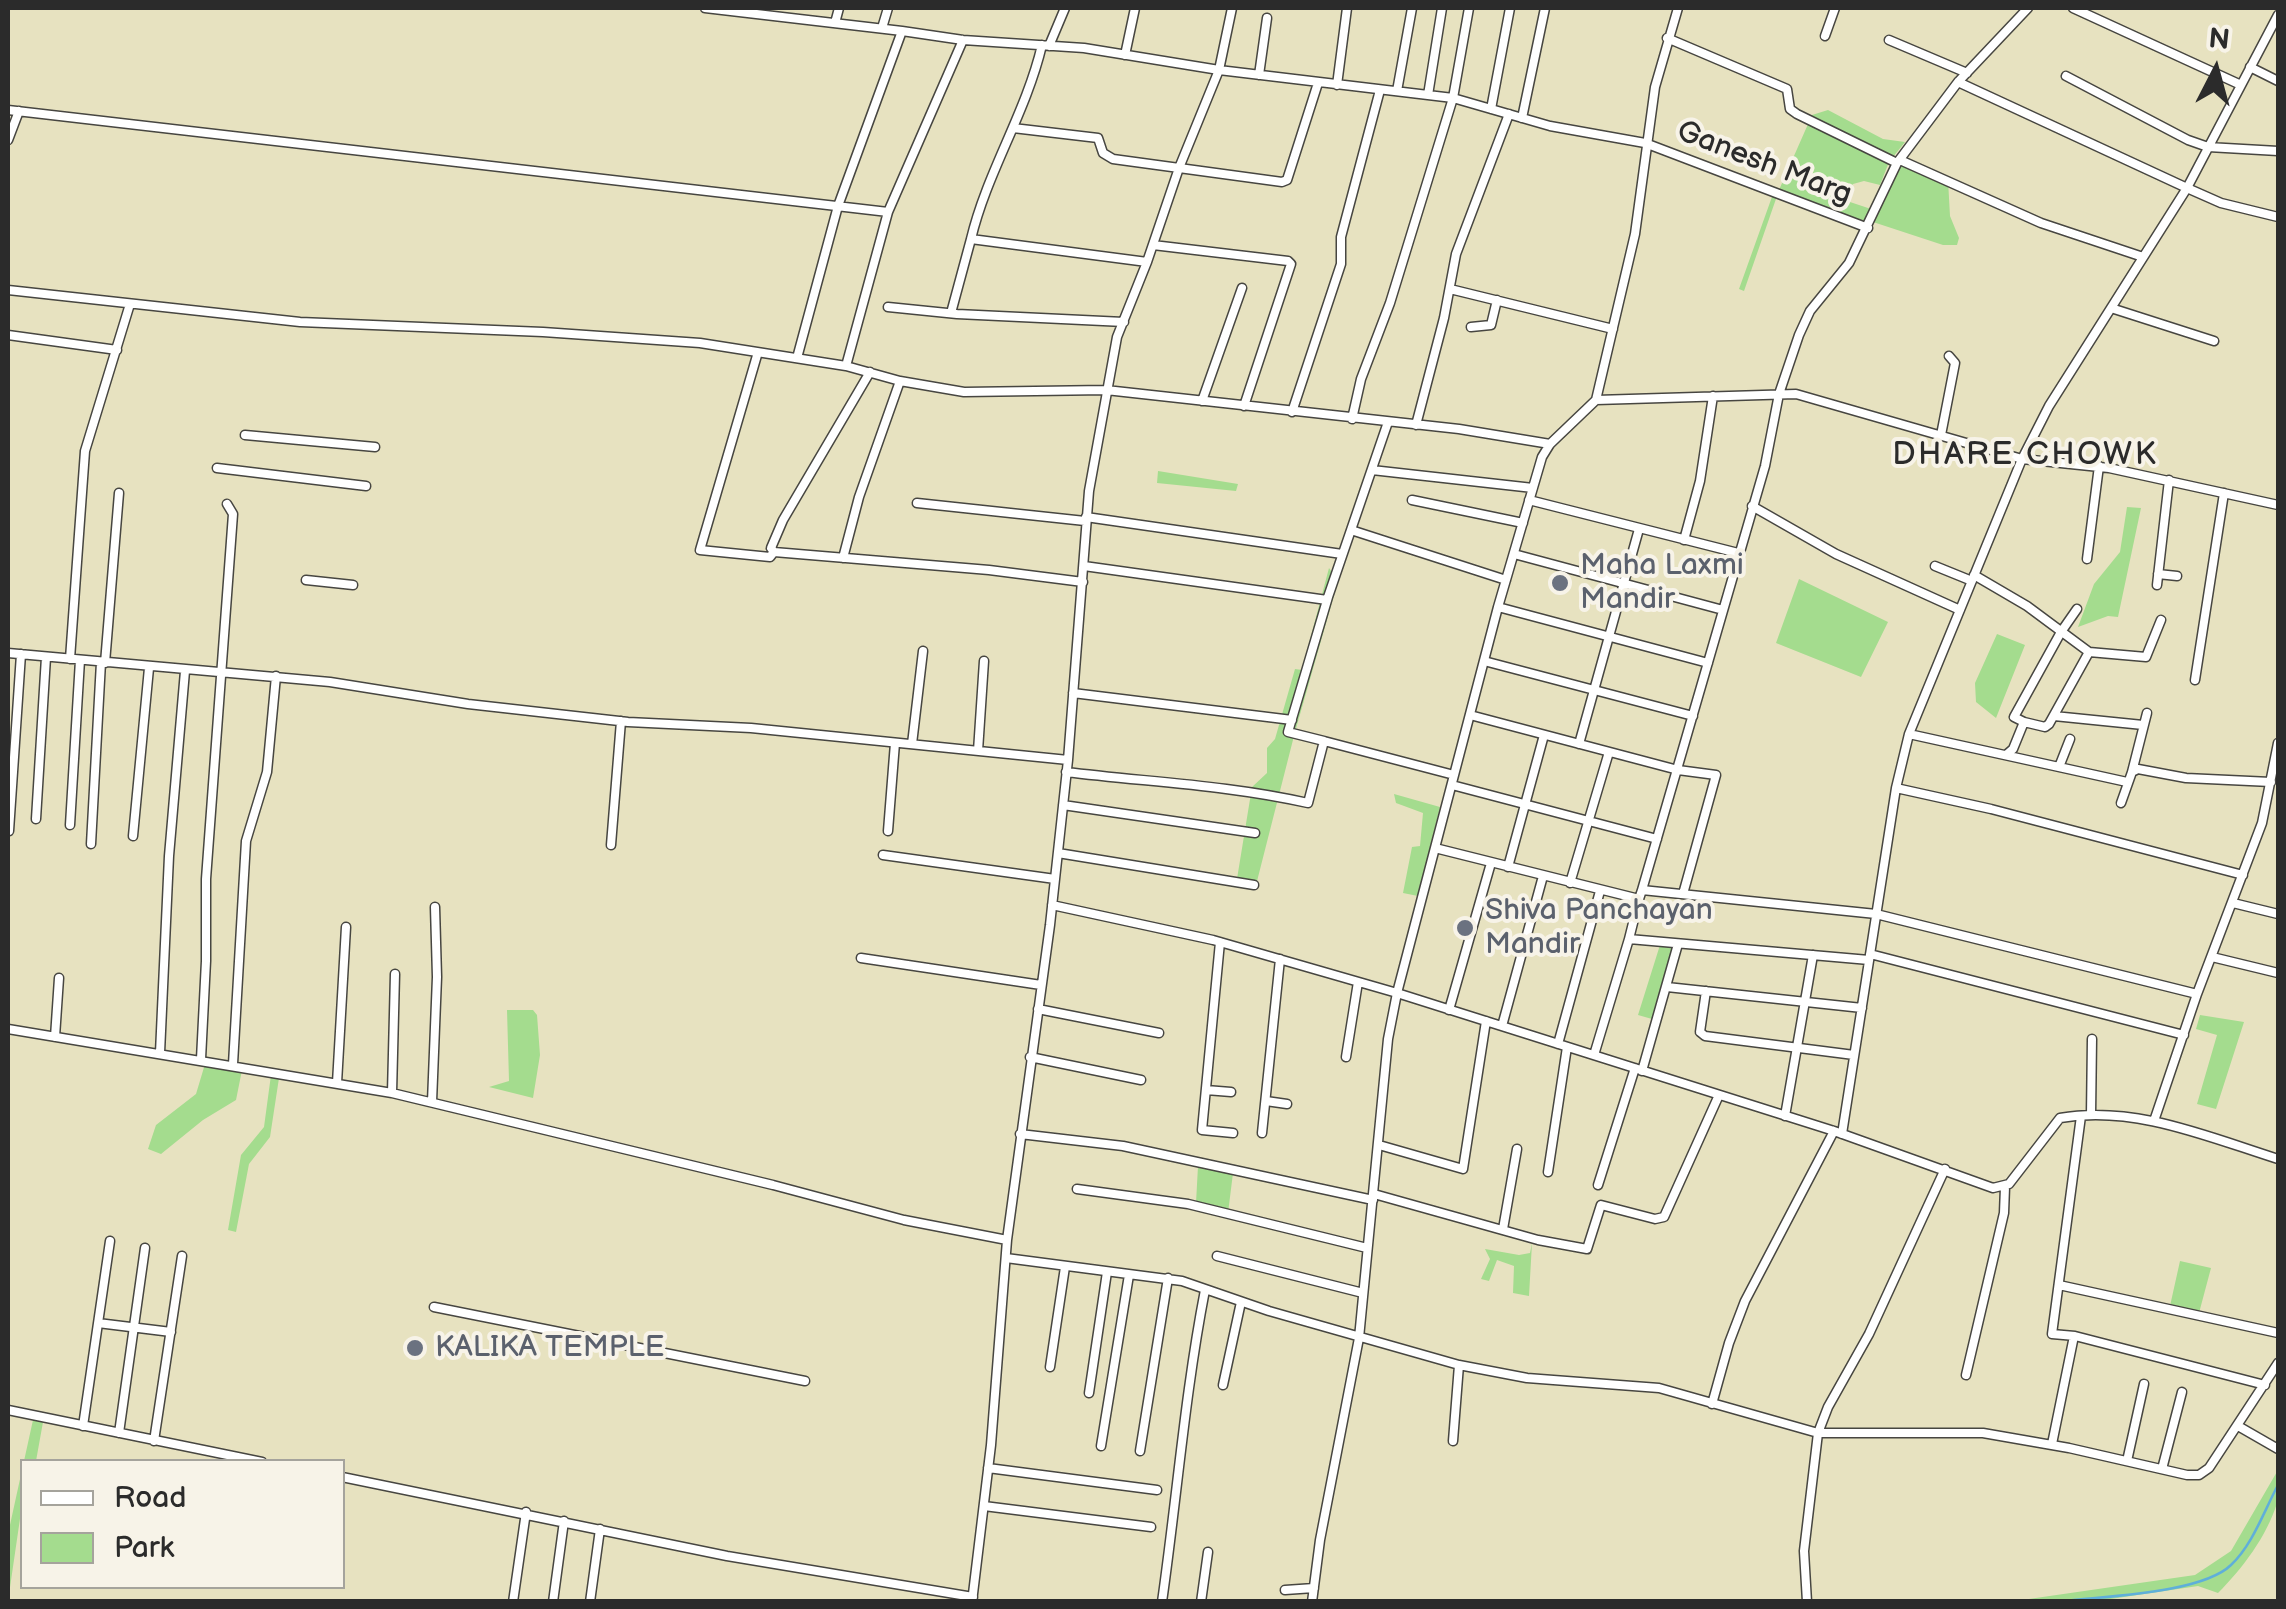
<!DOCTYPE html>
<style>
body{margin:0}
#map{position:relative;width:2286px;height:1609px;overflow:hidden;background:#e7e2c0;font-family:"Balsamiq Sans",sans-serif}
canvas{display:block}
.frame{position:absolute;inset:0;border:10px solid #2b2b2b;pointer-events:none}
.legend{position:absolute;left:20px;top:1459px;width:325px;height:130px;box-sizing:border-box;background:#f7f3e8;border:2px solid #a5a39c;margin:0;padding:12px 18px;list-style:none;font-size:30px;color:#2b2b2b}
.legend li{display:flex;align-items:center;gap:20px;height:50px}
.legend b{width:50px;border:2px solid #a5a39c}
.north{position:absolute;left:2166px;top:20px;width:100px;height:100px;-webkit-text-stroke:8px #f7f3e8;paint-order:stroke;rotate:6deg;font-size:28px;font-weight:700;line-height:40px;text-align:center;color:#2b2b2b}
.north::after{content:'';display:block;margin:auto;width:35px;height:45px;background:#2b2b2b;clip-path:polygon(50% 0,100% 100%,50% 72%,0 100%)}
</style>
<div id="map">
<canvas width="2286" height="1609"></canvas>
<div class="frame"></div>
<ul class="legend">
<li><b style="height:12px;background:#fff"></b>Road</li>
<li><b style="height:28px;background:#a4dc8e"></b>Park</li>
</ul>
<div class="north">N</div>
</div>
<script>
const ctx = document.querySelector('canvas').getContext('2d');
ctx.lineJoin = 'round';
function fill(path, color) { ctx.fillStyle = color; ctx.fill(path, 'evenodd'); }
function strokePath(path, color, width, dash) { ctx.strokeStyle = color; ctx.lineWidth = width; ctx.lineCap = dash ? 'butt' : 'round'; ctx.setLineDash(dash || []); ctx.stroke(path); }
function drawText(font, color, halo, rows, align = 'center') {
  ctx.font = font + ' "Balsamiq Sans",sans-serif'; ctx.lineWidth = 8; ctx.setLineDash([]); ctx.textBaseline = 'middle'; ctx.strokeStyle = halo; ctx.fillStyle = color; for (const [text, x, y, turn = 0] of rows) {
    ctx.save(); ctx.translate(x, y); ctx.rotate((+turn || 0) * Math.PI / 180); ctx.textAlign = isNaN(turn) ? turn : align; if (halo) ctx.strokeText(text, 0, 0); ctx.fillText(text, 0, 0); ctx.restore();
  }
}
const green = new Path2D(`
 M1828 110 1883 139 1905 142 1889 162 1880 185 1864 181 1853 184 1847 201 1871 209 1865 222 1861 223 1779 190 1812 115Z
 M1902 157 1948 180 1950 216 1959 238 1957 245H1943L1873 222 1895 166Z
 M1773 194 1777 196 1744 291 1739 289Z
 M1158 471 1238 484 1236 491 1157 483Z
 M2127 507 2141 508 2118 617 2108 616 2078 627 2094 584 2120 552Z
 M1329 568 1338 581 1295 732 1255 889 1236 885 1252 787 1267 773V748L1275 739 1295 669 1302 670Z
 M1799 579 1888 622 1861 677 1776 643Z
 M1997 634 2025 645 1996 718 1976 702 1975 683Z
 M1394 794 1440 807 1418 896 1403 893 1412 847 1420 846 1423 813 1396 803Z
 M1660 945 1675 947 1659 1021 1638 1015Z
 M507 1010H533L537 1015 540 1055 533 1098 489 1087 509 1081Z
 M2200 1015 2244 1022 2216 1109 2197 1104 2217 1035 2196 1029Z
 M205 1064 242 1070 236 1100 203 1120 161 1154 148 1149 156 1125 196 1094Z
 M271 1075 279 1078 270 1137 249 1164 236 1232 228 1230 241 1155 264 1127Z
 M1198 1166 1233 1173 1228 1213 1196 1203Z
 M1532 1243 1529 1296 1513 1293 1514 1266 1497 1260 1489 1281 1481 1279 1490 1259 1485 1249 1519 1255 1530 1253Z
 M2180 1261 2211 1268 2199 1313 2170 1306Z
 M33 1420 43 1422 36 1461H24Z
 M22 1470V1505L8 1601V1534Z
 M2278 1470C2279 1480 2280 1493 2277 1503 2267 1536 2242 1569 2218 1593L2198 1586 2097 1601H2015L2195 1575 2231 1551Z`);
const stream = new Path2D(`
 M2058 1602C2101 1596 2201 1594 2231 1565 2253 1544 2264 1511 2278 1485`);
const minor = new Path2D(`
 M705 8 902 31
 M2073 8 2241 85
 M835 23 839 8
 M882 28 888 8
 M1825 36 1835 8
 M1667 38 1787 89 1790 109 1797 114 1897 163
 M1889 40 1967 73
 M1042 45C1026 113 987 172 971 239L1147 262
 M1049 46 1065 8
 M1125 55 1135 8
 M2250 67 2278 81
 M1259 75 1267 18
 M2066 76 2188 140 2208 147 2278 151
 M1958 82 2187 188 2221 203 2278 217
 M1337 85 1347 8
 M1397 91 1412 8
 M1428 95 1442 8
 M1491 109 1510 8
 M8 110 888 212
 M1522 118 1545 8
 M1013 128 1098 138 1103 153 1113 159 1282 182 1287 180 1318 83
 M8 140 19 111
 M1900 160 2041 223 2143 257
 M1153 245 1288 261 1291 264 1244 406
 M1450 289 1613 329
 M8 290 300 322 543 332 700 343 846 366 900 381 964 392 1106 390 1459 429 1550 444
 M888 307 957 314 1124 322
 M2111 308 2214 341
 M951 313 971 239
 M1471 327 1491 325 1497 300
 M8 335 117 350
 M758 352 700 550 770 557 774 552
 M797 358 838 206 902 31 963 40 1084 48 1219 70 1453 98 1550 126 1645 143 1868 228
 M846 366 888 212 963 40
 M870 372 783 520 771 548 774 552 989 570 1083 582
 M1596 400 1635 234 1655 87 1678 8
 M1202 401 1242 288
 M1292 412 1341 264V237L1380 90
 M1352 419 1361 379 1390 303 1453 98 1469 8
 M1416 425 1444 318 1456 254 1509 114
 M245 435 375 447
 M1941 435 1955 363 1949 356
 M217 468 366 486
 M1372 470 1533 488
 M1412 500 1523 523
 M1529 500 1738 553
 M917 503 1085 521
 M1752 506 1836 554 1960 610
 M1086 517 1342 554
 M1351 530 1506 580
 M1684 540 1700 481 1713 396
 M1514 554 1723 610
 M843 558 859 497 900 381
 M2087 559 2099 466
 M1084 566 1327 600
 M1935 566 1972 581
 M2158 574 2177 576
 M1974 575 2027 606 2089 652 2049 724 2045 727 2024 722 2013 749 2006 755
 M306 580 353 585
 M2157 585 2169 480
 M1498 607 1708 663
 M2089 652 2146 657 2161 620
 M8 653 330 682 468 704 628 722 751 728 1068 760
 M70 659 85 451 130 304
 M1484 661 1693 716
 M105 663 119 493
 M2195 680 2224 493
 M1073 693 1292 720
 M1470 715 1678 770 1716 775 1683 894
 M2054 716 2143 725
 M2024 722 2014 717 2061 632 2077 609
 M1909 734 2127 782
 M1324 741 1288 732 1328 597 1388 422
 M912 744 923 651
 M1579 744 1639 529
 M978 751 984 661
 M2059 767 2070 739
 M1066 772C1147 782 1229 785 1308 803L1324 741 1454 775
 M2132 772 2147 713
 M1452 785 1657 839
 M1896 788 1991 809 2243 875
 M2121 803 2132 772 2138 769 2186 778 2271 782
 M1063 805 1255 833
 M36 819 46 657
 M70 825 80 660
 M9 831 21 654
 M888 831 895 743
 M133 836 149 668
 M91 844 101 662
 M611 845 621 721
 M1435 848 1639 899 1642 890 1876 914 2197 994
 M1058 853 1254 885
 M883 855 1055 879
 M1508 867 1544 735
 M1570 883 1609 752
 M1642 890 1765 466 1779 394 1799 335 1810 311 1849 263 1897 163 1958 82 2028 8
 M1639 899 1629 939 1869 960
 M2233 903 2278 914
 M1052 905 1213 940 1397 993 1834 1131 1993 1188 2009 1184 2060 1118C2135 1105 2208 1137 2278 1159
 M1220 942 1202 1130 1233 1133
 M1870 954 2184 1035
 M2212 957 2278 973
 M861 958 1041 985
 M1667 987 1862 1008
 M1706 991 1700 1032 1705 1036 1854 1055
 M1038 1009 1159 1033
 M1449 1010 1491 863
 M1502 1026 1543 876
 M8 1029 392 1093 773 1185 904 1220 1007 1240
 M55 1037 59 978
 M1558 1044 1600 891
 M160 1053 169 856 185 671
 M1594 1055 1629 939
 M1030 1057 1141 1080
 M1346 1057 1358 982
 M201 1059 206 961V879L233 514 227 504
 M233 1064 246 841 267 772 276 676
 M1642 1071 1678 944
 M337 1083 346 927
 M1206 1090 1231 1092
 M392 1093 395 974
 M1266 1101 1287 1104
 M432 1102 437 977 435 907
 M2091 1115 2092 1039
 M1785 1116 1813 955
 M2081 1116 2052 1334 2075 1336 2265 1385
 M2154 1121 2197 994 2262 823 2278 743
 M1262 1133 1280 959
 M1020 1134 1123 1146 1373 1200
 M1842 1134 1896 788 1909 734 2022 459 2049 406 2187 188 2278 15
 M1379 1145 1463 1169 1486 1021
 M1548 1172 1567 1047
 M1598 1185 1635 1068
 M1077 1189 1188 1204 1367 1248
 M1374 1194 1538 1240 1587 1249 1601 1205 1655 1219 1664 1217 1719 1095
 M1503 1229 1517 1149
 M1217 1256 1363 1293
 M1006 1258 1182 1281 1269 1311 1459 1365 1527 1378 1659 1388 1818 1433H1983L2069 1448 2187 1475H2199L2209 1468 2278 1363
 M2059 1285 2278 1333
 M434 1307 805 1381
 M98 1323 171 1332
 M1050 1367 1065 1267
 M1966 1375 2004 1213 2005 1187
 M1223 1385 1241 1302
 M1089 1393 1107 1272
 M1712 1404 1729 1343 1745 1301 1834 1131
 M8 1410 262 1462
 M83 1426 110 1241
 M2238 1426 2278 1449
 M119 1433 145 1248
 M154 1441 182 1256
 M1453 1441 1459 1365
 M2052 1444 2074 1336
 M1101 1446 1129 1275
 M1140 1451 1168 1278
 M2127 1461 2144 1384
 M988 1468 1157 1490
 M2162 1469 2182 1392
 M342 1477 727 1556 973 1597
 M984 1506 1151 1527
 M1285 1590 1314 1588
 M513 1602 526 1512
 M553 1602 564 1521
 M590 1602 600 1529
 M972 1602 991 1445 1007 1240 1050 925 1068 760 1089 491 1117 337 1147 262 1179 168 1219 70 1232 8
 M1162 1602C1177 1497 1185 1393 1205 1290
 M1201 1602 1208 1552
 M1312 1602 1320 1540 1359 1338 1388 1039 1397 993 1498 607 1542 457 1550 444 1596 400 1796 394 2022 459 2109 468 2278 505
 M1807 1602 1804 1551 1818 1433 1828 1407 1869 1334 1945 1169`);
const markers = [
 [1560,583,10,"#6b7280"],
 [1465,928,10,"#6b7280"],
 [415,1348,10,"#6b7280"]
];
const streetNames = [
 ["Ganesh Marg",1764,164,21]
];
const worshipNames = [
 ["Maha Laxmi",1580,566],
 ["Mandir",1580,600],
 ["Shiva Panchayan",1485,911],
 ["Mandir",1485,945],
 ["KALIKA TEMPLE",435,1348]
];
const neighbourhoodNames = [
 ["DHARE CHOWK",2025,456]
];
fill(green, '#a4dc8e');
strokePath(stream, '#5fafd9', 2.5);
strokePath(minor, '#474641', 11);
strokePath(minor, '#fff', 8);
for (const [x, y, r, color] of markers) { const dot = new Path2D(); dot.arc(x, y, r, 0, 2 * Math.PI); ctx.fillStyle = color; ctx.fill(dot); strokePath(dot, '#f7f3e8', 4); }
drawText('30px', '#2b2b2b', '#f7f3e8', streetNames);
drawText('30px', '#5b616d', '#f7f3e8', worshipNames, 'left');
ctx.letterSpacing = '2.5px';
drawText('32px', '#2b2b2b', '#f7f3e8', neighbourhoodNames);
ctx.letterSpacing = '0px';
</script>
